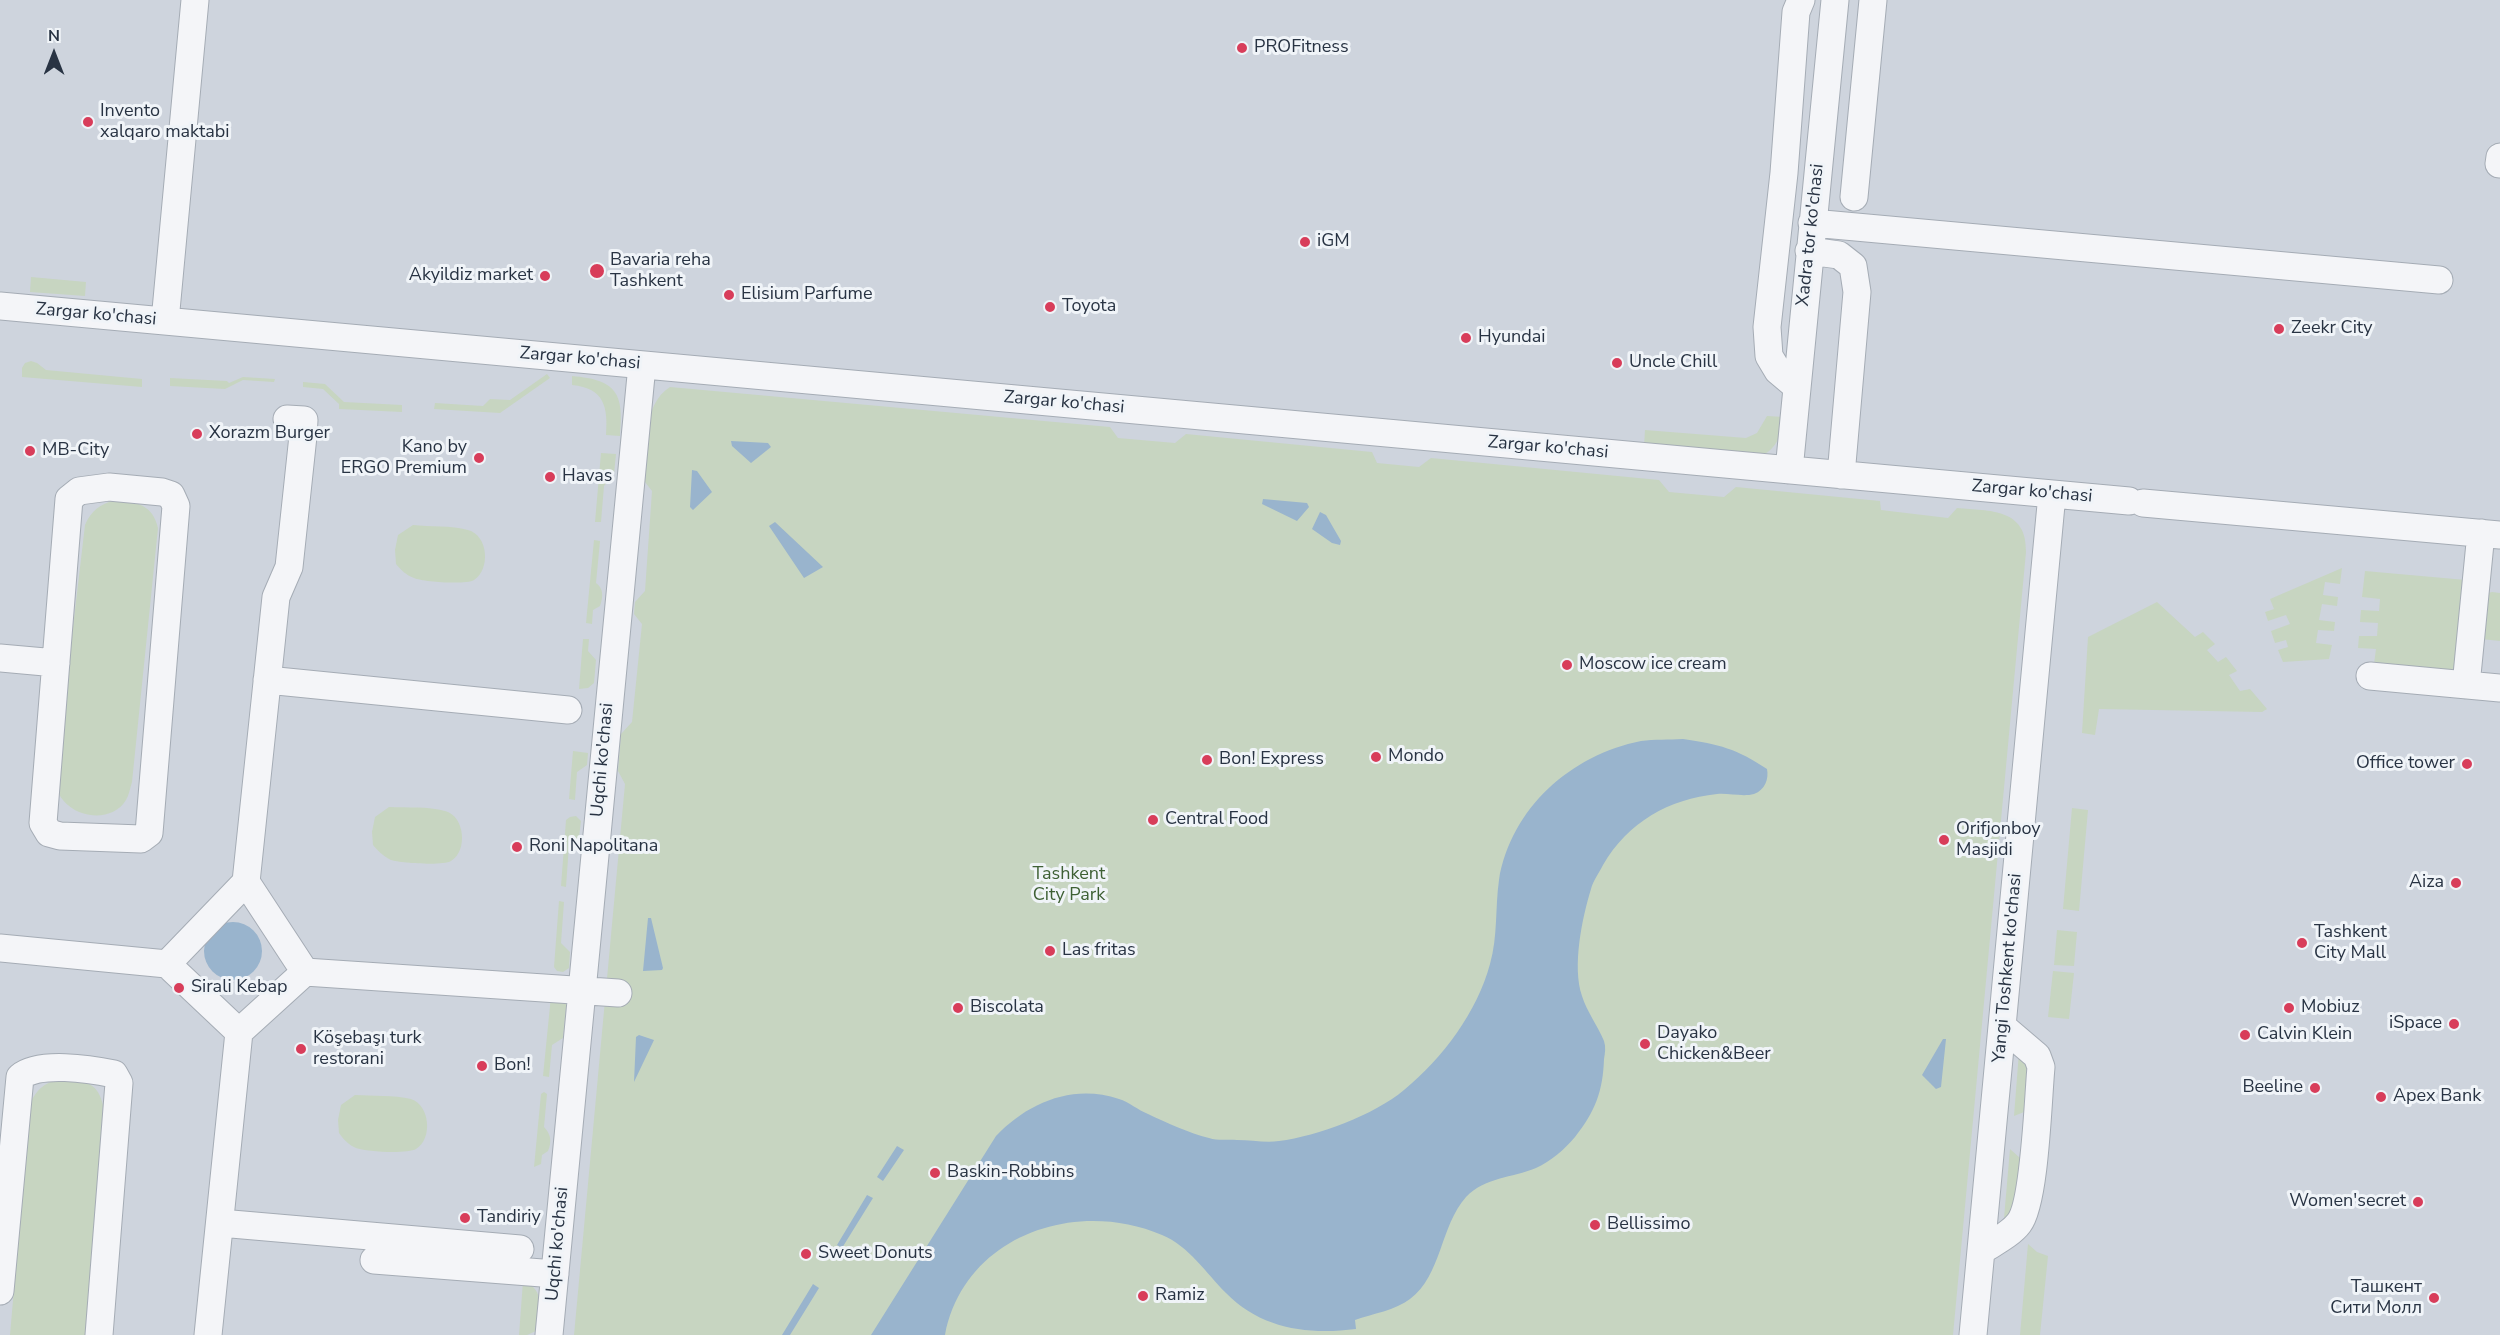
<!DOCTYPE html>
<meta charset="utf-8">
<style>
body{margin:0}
#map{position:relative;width:2500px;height:1335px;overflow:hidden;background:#e0e5ea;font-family:"Nunito Sans",sans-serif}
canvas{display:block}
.north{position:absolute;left:24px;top:24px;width:60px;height:60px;-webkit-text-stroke:4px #f0f4f8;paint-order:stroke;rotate:0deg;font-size:16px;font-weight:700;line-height:24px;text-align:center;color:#283343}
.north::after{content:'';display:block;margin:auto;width:21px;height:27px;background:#283343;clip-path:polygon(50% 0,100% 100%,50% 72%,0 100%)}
</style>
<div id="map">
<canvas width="2500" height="1335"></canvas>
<div class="north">N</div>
</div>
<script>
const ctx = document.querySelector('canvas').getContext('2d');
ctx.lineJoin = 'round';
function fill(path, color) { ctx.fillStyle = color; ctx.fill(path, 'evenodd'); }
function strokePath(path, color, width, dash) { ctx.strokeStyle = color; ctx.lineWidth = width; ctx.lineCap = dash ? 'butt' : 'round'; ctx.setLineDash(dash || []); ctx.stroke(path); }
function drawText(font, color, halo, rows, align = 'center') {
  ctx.font = font + ' "Nunito Sans",sans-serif'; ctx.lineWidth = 6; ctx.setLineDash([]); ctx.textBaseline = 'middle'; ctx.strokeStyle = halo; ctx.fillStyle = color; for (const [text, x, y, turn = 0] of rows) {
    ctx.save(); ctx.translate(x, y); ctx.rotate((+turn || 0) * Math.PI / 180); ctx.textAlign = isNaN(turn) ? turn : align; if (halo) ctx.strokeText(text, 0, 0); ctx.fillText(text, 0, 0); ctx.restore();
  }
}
const built = new Path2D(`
 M0 0H2500V1335H0Z`);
const green = new Path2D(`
 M31 277 86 282 85 296 30 292Z
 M31 361 37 363 46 370 142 379V387L22 377V368L25 363Z
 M547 374 550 378 500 413 434 409 435 403 483 406 490 399 510 400Z
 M572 376C617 380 624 393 620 436L606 435C608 408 605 388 572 385Z
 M243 377 275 379 274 382 243 380 225 389 170 386V378L227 381 229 383Z
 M303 382 325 384 344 402 402 405V412L339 409V404L323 389 303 387Z
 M670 387 1110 427 1118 438 1175 443 1186 434 1372 452 1377 463 1419 467 1431 458 1659 480 1669 492 1724 497 1736 487 1880 501 1881 510 1948 518 1957 508C1990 511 2027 508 2026 552L1953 1335H574L625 784 618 771 621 734 632 722 642 624 634 614 635 602 645 591 652 491 645 482C647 452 641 405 670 387Z
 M1767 416 1784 417C1781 434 1778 448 1761 456L1644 446 1645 430 1746 438 1757 433Z
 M601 453 616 454 614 474 604 486 601 522H595Z
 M115 500C136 501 153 505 158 528L132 782C130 788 129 795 126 800 109 828 58 816 55 780L85 525C91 511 100 504 115 500Z
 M413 525C430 527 451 525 468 530 488 535 491 569 474 580 466 585 423 582 414 578 406 575 401 570 396 564L395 550 398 535Z
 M594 540 600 541 596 583C604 589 603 597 600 606L593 610 592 624 586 623Z
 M2342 568 2340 584 2325 582 2323 595 2338 597 2337 606 2322 604 2319 620 2335 622 2334 631 2318 630 2316 643 2332 645 2329 659 2283 662 2278 650 2288 647 2286 640 2275 643 2271 631 2290 624 2286 615 2268 621 2265 612 2274 609 2270 599Z
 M2365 571 2466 580 2456 669 2453 671 2374 664 2376 649 2358 648 2359 636H2377L2378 623 2360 622 2361 610 2379 611 2380 599 2362 597Z
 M2492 592 2500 593V641L2481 639 2488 593Z
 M2157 602 2195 637 2203 632 2215 644 2207 650 2218 662 2226 657 2237 671 2229 675 2240 691 2250 689 2267 709 2262 712 2099 709 2095 735 2082 733 2088 637Z
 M583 639H589L588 651 596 660 594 683 588 688 579 689Z
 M573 751 588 753 587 765 577 772 575 800 569 799Z
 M389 807C407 808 428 806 445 811 465 816 468 851 451 861 443 866 400 863 391 860 383 856 378 851 373 845L372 832 375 817Z
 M2072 808 2088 810 2079 911 2063 909Z
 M576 816 581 821 579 837 569 845 566 887 561 886 566 820 570 817Z
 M559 901 564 902 561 943 570 952 569 968 563 972 557 971 554 967Z
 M2057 930 2077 932 2074 966 2054 965Z
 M2053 971 2074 973 2069 1019 2048 1017Z
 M551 996 567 998 563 1038 552 1045 549 1077 543 1076Z
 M2019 1052 2029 1061 2024 1112 2014 1116Z
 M59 1079C81 1081 97 1079 103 1105L87 1335H10L30 1104C36 1090 44 1083 59 1079Z
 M544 1092 547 1094 544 1127C551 1134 552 1142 548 1151L542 1155 541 1164 534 1167 541 1094Z
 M355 1095C372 1096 394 1095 411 1099 430 1105 433 1139 416 1149 408 1154 366 1152 356 1148 349 1145 344 1140 339 1133L338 1120 341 1105Z
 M2010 1149 2020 1158 2015 1209 2004 1218Z
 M2028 1244 2037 1252 2048 1256 2040 1335H2020Z
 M523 1281C547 1290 538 1310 536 1331L527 1335H519Z`);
const water = new Path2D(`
 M731 441 768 443 771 447 751 463 732 446Z
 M692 470 697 471 712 492 693 510 690 507Z
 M1263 499 1307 503 1309 507 1297 521 1262 504Z
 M1320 512 1326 515 1341 541 1340 545 1332 543 1312 529Z
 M775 522 823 567 804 578 769 526Z
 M1683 739C1719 744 1737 749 1767 769 1769 779 1765 790 1754 794 1743 797 1729 793 1717 794 1669 799 1628 822 1603 865 1599 873 1593 881 1591 889 1582 918 1572 967 1582 996 1587 1012 1598 1026 1604 1041 1606 1047 1605 1053 1604 1059 1603 1091 1595 1112 1575 1137 1564 1150 1551 1161 1536 1168 1512 1178 1485 1177 1466 1197 1440 1226 1442 1275 1410 1299 1396 1310 1372 1314 1355 1320L1356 1329C1308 1335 1261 1329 1226 1293 1206 1273 1189 1246 1162 1235 1075 1198 964 1236 945 1335H871L996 1136C1027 1103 1073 1083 1119 1099 1129 1102 1138 1110 1148 1114 1167 1123 1189 1133 1209 1138 1218 1141 1228 1139 1237 1140 1251 1140 1266 1143 1279 1141 1318 1136 1374 1115 1404 1090 1443 1058 1477 1012 1490 964 1498 936 1495 908 1499 880 1511 808 1571 755 1641 741 1654 739 1669 740 1683 739Z
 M648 918H651L663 968 662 970 643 971Z
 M204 951a29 29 0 1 1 58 0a29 29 0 1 1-58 0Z
 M639 1035 654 1040 634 1082 636 1037Z
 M1943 1039H1946L1941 1087 1936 1089 1922 1075Z
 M897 1146 904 1150 883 1181 877 1177Z
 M867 1195 873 1198 842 1248 837 1245Z
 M813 1284 819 1288 790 1335H782Z`);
const minor = new Path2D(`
 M2499 164 2500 157
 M1854 197 1873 0
 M1812 223 2439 280
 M1809 251 1839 255 1853 266 1857 292 1841 475
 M0 306 2129 501
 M165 321 195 0
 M1797 387 1778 371 1769 356 1767 327 1784 173 1796 12 1801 0
 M1789 470 1835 0
 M109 487 162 492 171 495 176 506 149 833 141 839 60 836 49 833 43 823 69 499 79 491Z
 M2143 503 2500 535
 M0 658 56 663
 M2370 676 2500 688
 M267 680 568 710
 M2466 685 2481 533
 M246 882 305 972 239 1032 167 964 246 882 276 597 289 567 303 436 304 420 287 419
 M0 948 167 964
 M305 972 618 993
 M220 1223 520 1249
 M1981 1251C1993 1243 2011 1234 2019 1223 2035 1203 2038 1098 2041 1067L2037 1056 2003 1027
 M374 1260 555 1274
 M0 1291 20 1077C39 1061 90 1069 114 1074L119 1083 99 1335
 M208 1335 239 1032
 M549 1335 642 365
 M1973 1335 2052 494`);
const markers = [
 [1242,48,6,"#d83d5a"],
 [88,122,6,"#d83d5a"],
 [1305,242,6,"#d83d5a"],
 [597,271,8,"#d83d5a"],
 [545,276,6,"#d83d5a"],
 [729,295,6,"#d83d5a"],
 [1050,307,6,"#d83d5a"],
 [2279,329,6,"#d83d5a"],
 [1466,338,6,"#d83d5a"],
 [1617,363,6,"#d83d5a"],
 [197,434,6,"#d83d5a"],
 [30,451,6,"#d83d5a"],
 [479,458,6,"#d83d5a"],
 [550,477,6,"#d83d5a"],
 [1567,665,6,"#d83d5a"],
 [1376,757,6,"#d83d5a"],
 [1207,760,6,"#d83d5a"],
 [2467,764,6,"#d83d5a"],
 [1153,820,6,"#d83d5a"],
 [1944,840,6,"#d83d5a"],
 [517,847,6,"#d83d5a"],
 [2456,883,6,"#d83d5a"],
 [2302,943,6,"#d83d5a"],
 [1050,951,6,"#d83d5a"],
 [179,988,6,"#d83d5a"],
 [958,1008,6,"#d83d5a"],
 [2289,1008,6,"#d83d5a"],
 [2454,1024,6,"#d83d5a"],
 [2245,1035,6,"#d83d5a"],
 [1645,1044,6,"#d83d5a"],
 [301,1049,6,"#d83d5a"],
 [482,1066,6,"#d83d5a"],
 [2315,1088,6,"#d83d5a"],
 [2381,1097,6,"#d83d5a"],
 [935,1173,6,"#d83d5a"],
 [2418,1202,6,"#d83d5a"],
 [465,1218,6,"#d83d5a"],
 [1595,1225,6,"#d83d5a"],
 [806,1254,6,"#d83d5a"],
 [1143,1296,6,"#d83d5a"],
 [2434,1298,6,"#d83d5a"]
];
const poiNames = [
 ["PROFitness",1254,48],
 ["Invento",100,112],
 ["xalqaro maktabi",100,133],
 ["iGM",1317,242],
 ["Bavaria reha",610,261],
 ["Tashkent",610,282],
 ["Akyildiz market",533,276,"right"],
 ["Elisium Parfume",741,295],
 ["Toyota",1062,307],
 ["Zeekr City",2291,329],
 ["Hyundai",1478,338],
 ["Uncle Chill",1629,363],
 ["Xorazm Burger",209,434],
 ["Kano by",467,448,"right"],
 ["ERGO Premium",467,469,"right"],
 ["MB-City",42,451],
 ["Havas",562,477],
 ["Moscow ice cream",1579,665],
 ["Mondo",1388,757],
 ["Bon! Express",1219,760],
 ["Office tower",2455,764,"right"],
 ["Central Food",1165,820],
 ["Orifjonboy",1956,830],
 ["Masjidi",1956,851],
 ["Roni Napolitana",529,847],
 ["Aiza",2444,883,"right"],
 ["Tashkent",2314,933],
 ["City Mall",2314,954],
 ["Las fritas",1062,951],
 ["Sirali Kebap",191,988],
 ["Biscolata",970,1008],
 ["Mobiuz",2301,1008],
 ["iSpace",2442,1024,"right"],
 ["Dayako",1657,1034],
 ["Chicken&Beer",1657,1055],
 ["Calvin Klein",2257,1035],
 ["Köşebaşı turk",313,1039],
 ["restorani",313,1060],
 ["Bon!",494,1066],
 ["Beeline",2303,1088,"right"],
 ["Apex Bank",2393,1097],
 ["Baskin-Robbins",947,1173],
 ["Women'secret",2406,1202,"right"],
 ["Tandiriy",477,1218],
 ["Bellissimo",1607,1225],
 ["Sweet Donuts",818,1254],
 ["Ташкент",2422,1288,"right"],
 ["Сити Молл",2422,1309,"right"],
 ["Ramiz",1155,1296]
];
const streetNames = [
 ["Xadra tor ko'chasi",1811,235,-84],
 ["Zargar ko'chasi",96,315,5],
 ["Zargar ko'chasi",580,359,5],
 ["Zargar ko'chasi",1064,403,5],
 ["Zargar ko'chasi",1548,448,5],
 ["Zargar ko'chasi",2032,492,5],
 ["Uqchi ko'chasi",603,760,-85],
 ["Yangi Toshkent ko'chasi",2008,968,-85],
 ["Uqchi ko'chasi",558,1244,-85]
];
const parkNames = [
 ["Tashkent",1069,875],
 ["City Park",1069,896]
];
fill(built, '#ced4dd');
fill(green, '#c7d5c1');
fill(water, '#99b4cd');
strokePath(minor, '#a5acb5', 29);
strokePath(minor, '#f4f5f8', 27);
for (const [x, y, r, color] of markers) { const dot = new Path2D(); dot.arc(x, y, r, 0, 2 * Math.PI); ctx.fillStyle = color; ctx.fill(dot); strokePath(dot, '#f0f4f8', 2); }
drawText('18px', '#283343', '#f0f4f8', poiNames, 'left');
drawText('18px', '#283343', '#f0f4f8', streetNames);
drawText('18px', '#3e6034', '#f0f4f8', parkNames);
</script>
